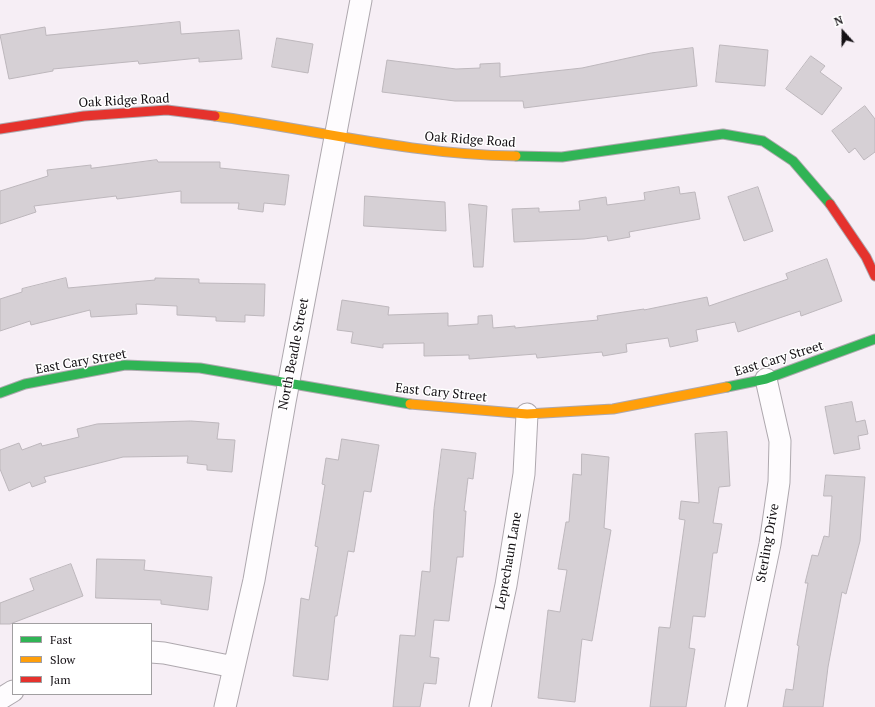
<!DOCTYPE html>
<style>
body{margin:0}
#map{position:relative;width:875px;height:707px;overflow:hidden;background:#f6eef5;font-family:"PT Serif",serif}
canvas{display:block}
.legend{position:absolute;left:12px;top:623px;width:140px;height:72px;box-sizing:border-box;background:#fff;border:1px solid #a19fa1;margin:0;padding:5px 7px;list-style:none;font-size:12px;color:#141014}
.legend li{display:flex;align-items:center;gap:8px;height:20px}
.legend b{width:20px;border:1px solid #a19fa1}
.north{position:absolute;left:823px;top:12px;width:40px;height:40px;-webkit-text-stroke:3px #fff;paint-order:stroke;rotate:339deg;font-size:11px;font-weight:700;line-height:16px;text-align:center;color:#141014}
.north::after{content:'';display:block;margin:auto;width:14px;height:18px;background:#141014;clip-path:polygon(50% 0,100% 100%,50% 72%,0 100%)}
</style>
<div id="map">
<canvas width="875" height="707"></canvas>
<ul class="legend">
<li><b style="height:5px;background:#30b455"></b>Fast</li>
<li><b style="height:5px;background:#ff9f0a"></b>Slow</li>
<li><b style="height:5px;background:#e5322d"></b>Jam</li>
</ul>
<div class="north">N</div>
</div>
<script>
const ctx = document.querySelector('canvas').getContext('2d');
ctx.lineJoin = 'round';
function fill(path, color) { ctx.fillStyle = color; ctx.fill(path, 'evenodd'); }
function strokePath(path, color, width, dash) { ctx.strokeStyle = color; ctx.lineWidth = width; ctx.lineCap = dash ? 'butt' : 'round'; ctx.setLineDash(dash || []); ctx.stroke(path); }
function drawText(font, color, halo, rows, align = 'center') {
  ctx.font = font + ' "PT Serif",serif'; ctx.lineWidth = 3; ctx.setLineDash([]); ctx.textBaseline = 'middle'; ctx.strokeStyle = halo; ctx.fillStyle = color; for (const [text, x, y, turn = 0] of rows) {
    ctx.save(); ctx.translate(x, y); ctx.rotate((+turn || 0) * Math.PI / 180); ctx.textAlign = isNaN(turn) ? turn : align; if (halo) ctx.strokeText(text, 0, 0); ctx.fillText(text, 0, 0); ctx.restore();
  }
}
const building = new Path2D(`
 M180 22 181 34 239 30 242 59 199 62V58L139 64 138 61 53 69V71L9 79 0 35 45 27 46 35Z
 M277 38 313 44 308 73 272 67Z
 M720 45 768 50 765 86 716 82Z
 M693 48 697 86 524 108 523 101H455L382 92 387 60 456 69 480 68V64L500 63V77L582 68 651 53Z
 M811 56 825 66 820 72 842 88 822 115 786 89Z
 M865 106 875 119V152L864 160 855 148 849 153 832 131Z
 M157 160 158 162H220V168L289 175 285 205 264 203 263 212 238 209 239 203H181V191L117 199 116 196 34 206 36 212 0 224V191L48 176 47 170 91 165V168Z
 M679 187 680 194 695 192 700 219 629 232 630 237 608 241 607 236 584 239 514 242 512 209 539 208V212L580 210 579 201 606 197 607 205 645 200 644 193Z
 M758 187 773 231 744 241 728 197Z
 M365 196 445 202 446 231 364 226Z
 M469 204 487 206 483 267H474Z
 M827 259 842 301 801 316 800 311 738 332 735 322 696 330 698 341 670 347 668 338 626 344 627 352 603 356 602 352 537 358 536 354 469 359V355L424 356V343L383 344V348L351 343 353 332 337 330 342 300 389 307 388 315 448 313V326L478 324V316L492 315 493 328 515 326V328L598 320 597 316 644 309V310L707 297 709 306 788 279 786 274Z
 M66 278 68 288 155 280V278L199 279V283L265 284 264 316 245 315V322L216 321V317L177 315V306L136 304 137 314 91 317 90 310 31 325 30 321 0 331V299L22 292V289Z
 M852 402 856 422 865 420 868 434 858 436 860 449 834 454 825 407Z
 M191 421 219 423 217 439 235 440 232 472 207 470V465L187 463 188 456 123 457 44 477 46 482 32 487 30 482 9 491 0 469V450L19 443 22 450 41 443 42 446 79 437 77 429 97 424Z
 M727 432 730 486 719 487 713 523 722 524 717 553H713L705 617 693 616 689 648 695 649 686 707H650L659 627 670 628 685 520 679 519 681 501 699 503 695 434Z
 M342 439 379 445 371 492 364 491 354 552 348 551 337 616H335L328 680 293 676 301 598 309 600 318 547 315 546 325 485 322 484 326 458 338 460Z
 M442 449 476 453 473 479 468 478 464 511H466L463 557H457L449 621 434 620 430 657 439 658 436 684 424 683 420 707H393L400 635 415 636 422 571 430 572 434 509Z
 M582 454 609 457 604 528 611 530 592 641 582 639 575 702 538 698 548 610 560 612 567 570 558 569 566 522H569L573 474 581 475Z
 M826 475 865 477 860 541 846 594 842 592 828 667 823 707H783L786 689 793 690 799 646 797 645 808 583H805L812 555 818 556 824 536 829 537 832 496H824Z
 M97 559 145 560 144 570 212 577 208 610 161 604V600L96 598Z
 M71 564 83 596 10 624H0V603L34 590 30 579Z`);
const street = new Path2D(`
 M151 652 164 653 234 667
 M0 699 13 691
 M225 707 254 580 285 402 361 0
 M480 707 506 585 524 474 527 414
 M736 707 770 544 779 482 780 441 766 379`);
const fast = new Path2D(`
 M516 156 562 157 723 134 763 141 793 161 830 204
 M727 387 766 379 875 339
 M0 393 25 384 125 365 200 368 410 404`);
const slow = new Path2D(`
 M215 116C315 130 415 155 516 156
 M410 404 527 414 613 409 727 387`);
const jam = new Path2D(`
 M0 129 84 116 167 110 215 116
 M830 204 866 257 875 276`);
const streetNames = [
 ["Oak Ridge Road",124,101,-3],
 ["Oak Ridge Road",470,140,4],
 ["North Beadle Street",294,354,-79],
 ["East Cary Street",779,359,-17],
 ["East Cary Street",81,362,-10],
 ["East Cary Street",441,393,6],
 ["Sterling Drive",768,543,-80],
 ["Leprechaun Lane",509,561,-80]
];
fill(building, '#d6d0d5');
strokePath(building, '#bdb7bc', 1);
strokePath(street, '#aea8ae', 23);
strokePath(fast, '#aea8ae', 11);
strokePath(slow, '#aea8ae', 11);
strokePath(jam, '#aea8ae', 11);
strokePath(street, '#fefcfe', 21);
strokePath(fast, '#30b455', 9);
strokePath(slow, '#ff9f0a', 9);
strokePath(jam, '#e5322d', 9);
drawText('13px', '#141014', '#fff', streetNames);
</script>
